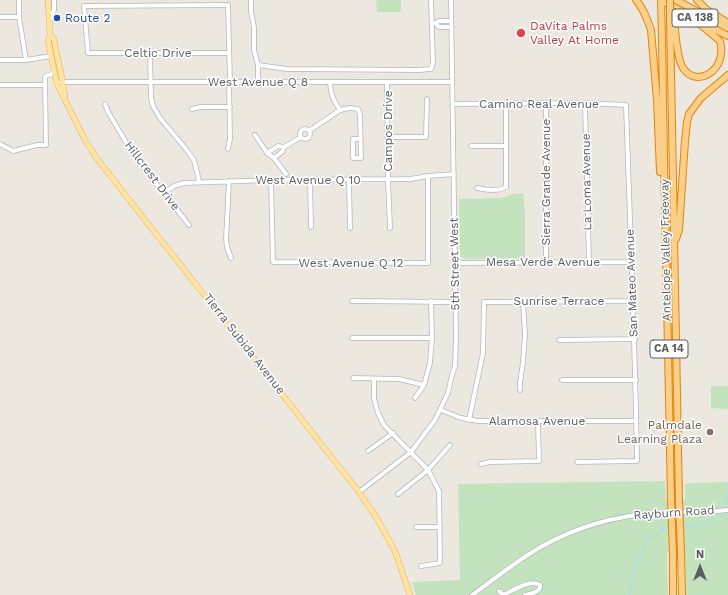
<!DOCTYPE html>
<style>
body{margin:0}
#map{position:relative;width:728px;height:595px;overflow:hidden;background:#ece8e0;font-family:"Work Sans",sans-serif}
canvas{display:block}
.north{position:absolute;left:680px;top:547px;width:40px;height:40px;-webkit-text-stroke:3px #fff;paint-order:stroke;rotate:0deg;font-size:11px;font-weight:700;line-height:16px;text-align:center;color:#595e61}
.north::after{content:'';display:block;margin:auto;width:14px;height:18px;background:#595e61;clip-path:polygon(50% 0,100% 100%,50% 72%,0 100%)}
</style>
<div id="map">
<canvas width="728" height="595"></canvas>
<div class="north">N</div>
</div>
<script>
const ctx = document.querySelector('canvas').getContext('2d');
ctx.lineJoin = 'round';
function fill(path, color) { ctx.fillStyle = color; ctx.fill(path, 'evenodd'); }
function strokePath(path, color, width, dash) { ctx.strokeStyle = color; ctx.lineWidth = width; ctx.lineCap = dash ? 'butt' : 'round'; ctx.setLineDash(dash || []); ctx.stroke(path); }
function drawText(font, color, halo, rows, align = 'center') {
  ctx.font = font + ' "Work Sans",sans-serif'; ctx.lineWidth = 3; ctx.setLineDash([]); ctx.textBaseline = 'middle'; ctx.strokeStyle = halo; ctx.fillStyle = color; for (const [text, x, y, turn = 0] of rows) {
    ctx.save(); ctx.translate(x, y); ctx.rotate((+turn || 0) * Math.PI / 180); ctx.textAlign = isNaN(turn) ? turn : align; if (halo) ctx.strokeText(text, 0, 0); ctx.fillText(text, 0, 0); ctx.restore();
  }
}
const green = new Path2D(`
 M376 0H401V10L400 12H378L377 11Z
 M523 193 525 213V258L465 259 460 256 459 199 502 198 513 194Z
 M711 386H728V409L711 408Z
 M665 481 666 500C672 499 678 501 685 500V484L694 483 728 482V595H686L685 553H667L668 595H416L412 582 460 580 458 484Z`);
const stream = new Path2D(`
 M725 509C727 502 725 495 728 490
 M683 526 695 527 713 519 723 516 724 512
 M629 595 634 572 648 539 656 536 662 529 670 527`);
const minor = new Path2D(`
 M19 0V17L26 60
 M251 0V12L254 27V50L258 65 287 69 419 70 431 69 433 63 431 0
 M0 17H19
 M50 21 54 10V0
 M451 21H439L435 23 439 27H451
 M150 53 151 97 153 106 160 118 186 149 194 160 197 172 199 182
 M228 53H88L84 6 228 5 230 82
 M0 60H26L51 56
 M61 82H452
 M258 82V65
 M330 82C331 96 333 99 340 110
 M387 82 388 180 390 228
 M0 85H45
 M546 103V262
 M585 103 589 262
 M105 104 108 112 133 154 189 225
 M453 104 585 103 626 105C630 223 635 342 637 461L577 462
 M192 109 201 107H230
 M300 134a5 5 0 1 1 10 0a5 5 0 1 1-10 0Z
 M309 131 340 110 350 108 358 109 360 115 361 158H353V139H360
 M255 135 267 153 274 158 282 152 284 147 301 137
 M388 137H426L427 99
 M0 144 13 151 37 145H46L45 77 46 76 55 73
 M471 146H506
 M228 149 230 139 229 82
 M267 153 278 146 284 147
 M274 158 286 174
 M271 180 273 262 428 263V176
 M310 180 311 227
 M349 180 350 228
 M229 181 226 239 227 247 231 258
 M477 188C486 190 498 192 506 187V104
 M164 193 174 186 184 183 271 180 410 179 428 176 454 174
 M455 263 632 262
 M352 301 455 302
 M352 338H432
 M559 340 635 339
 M353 378 399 379 424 385
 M374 379V399L378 413 384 425 428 470 439 491 440 563 421 566
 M562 380H636
 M520 390V383L523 362 525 335 523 302
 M415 398 424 385 430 363 432 338 431 301
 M441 410 461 418 478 421H636
 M469 420 483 353 484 302 634 301
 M368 451 393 433
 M481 464 490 462 539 461 538 422
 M359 492 411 452 435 420 448 393 452 375 455 366 456 338 451 0
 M398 494 428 470 450 445
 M416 527H440
 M499 591 503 595C513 591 529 579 540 585 541 593 531 593 525 595
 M472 595C490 582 508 568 526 556 561 533 602 519 643 514 671 511 700 513 728 510`);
const major = new Path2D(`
 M48 0 50 36 48 40 56 81 58 86 86 142 98 160 359 492 376 517 395 551 410 595
 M50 36 54 39C57 59 63 78 65 97`);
const highway = new Path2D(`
 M636 0C644 9 647 19 651 30L657 100 660 172
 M661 0C663 67 663 133 665 200 667 300 669 400 671 500
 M661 0 690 16
 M676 0 728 28
 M697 0 706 9 728 23
 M670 18 679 501
 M674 19C675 30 677 59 683 68 697 89 728 70 720 41L688 14
 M701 22 728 36
 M676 239 679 230 685 141 687 122 689 114 701 98 728 75
 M681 552 682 595
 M673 553V595`);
const highwayBridge = new Path2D(`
 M670 0V18
 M671 500 673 553
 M679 501 681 552`);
const markers = [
 [57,18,4,"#1a4fb4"],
 [521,33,5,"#e0444e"],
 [710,432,4,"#8d6e63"]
];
const shields = [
 [695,18,46],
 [669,349,38]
];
const shieldNames = [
 ["CA 138",695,18],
 ["CA 14",669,349]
];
const transitNames = [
 ["Route 2",65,18]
];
const healthNames = [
 ["DaVita Palms",530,26],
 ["Valley At Home",530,40]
];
const streetNames = [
 ["Celtic Drive",158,53],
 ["West Avenue Q 8",258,82],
 ["Camino Real Avenue",539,104],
 ["Campos Drive",388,131,-90],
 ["Hillcrest Drive",152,176,53],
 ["West Avenue Q 10",308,180],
 ["Sierra Grande Avenue",546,182,-90],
 ["La Loma Avenue",587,182,-91],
 ["Antelope Valley Freeway",666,250,-91],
 ["Mesa Verde Avenue",543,262],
 ["West Avenue Q 12",351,263],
 ["5th Street West",455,264,-91],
 ["San Mateo Avenue",632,283,-92],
 ["Sunrise Terrace",559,301],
 ["Tierra Subida Avenue",244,344,52],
 ["Alamosa Avenue",537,421],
 ["Rayburn Road",674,513,-4]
];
const educationNames = [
 ["Palmdale",702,425],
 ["Learning Plaza",702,439]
];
fill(green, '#c2e3bd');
strokePath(stream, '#9fe0fd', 1);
strokePath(minor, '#b3b7bb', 5.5);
strokePath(major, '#edb158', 6);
strokePath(highway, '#e68406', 8);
strokePath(minor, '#fff', 4);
strokePath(major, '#fde3a4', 5);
strokePath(highway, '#facf89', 6);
strokePath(highwayBridge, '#e68406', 8, []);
strokePath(highwayBridge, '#facf89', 6);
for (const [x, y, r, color] of markers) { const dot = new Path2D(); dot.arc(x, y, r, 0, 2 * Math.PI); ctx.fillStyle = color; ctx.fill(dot); strokePath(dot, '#fff', 1.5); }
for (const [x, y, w] of shields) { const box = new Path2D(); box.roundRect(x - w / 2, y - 9, w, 18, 3); ctx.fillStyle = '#fff'; ctx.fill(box); strokePath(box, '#595e61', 1); }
drawText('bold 11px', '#595e61', null, shieldNames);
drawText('12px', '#164399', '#fff', transitNames, 'left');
drawText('12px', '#be3a42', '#fff', healthNames, 'left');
drawText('12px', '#595e61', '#fff', streetNames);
drawText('12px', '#785e54', '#fff', educationNames, 'right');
</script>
